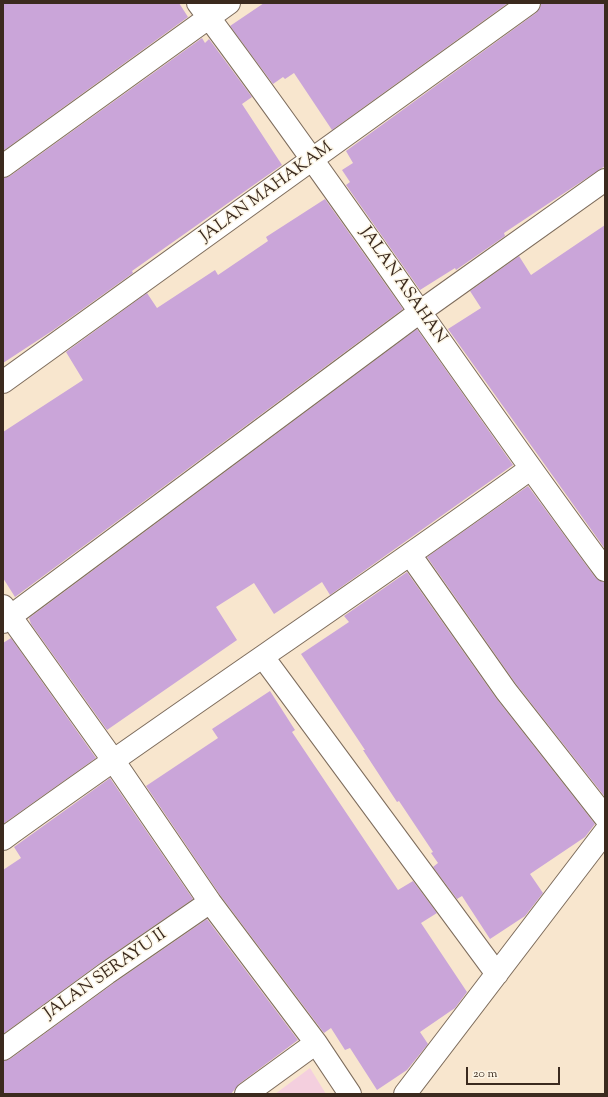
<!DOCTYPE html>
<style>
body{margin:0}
#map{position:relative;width:608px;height:1097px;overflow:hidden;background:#f8e6ce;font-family:"Sorts Mill Goudy",serif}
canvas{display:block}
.frame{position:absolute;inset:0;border:4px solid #3b2a1e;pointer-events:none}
.scale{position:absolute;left:466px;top:1067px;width:94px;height:18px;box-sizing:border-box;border:2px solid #3b2a1e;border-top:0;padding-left:5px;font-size:12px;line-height:14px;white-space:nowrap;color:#3b2a1e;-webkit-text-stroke:3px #fcf5e5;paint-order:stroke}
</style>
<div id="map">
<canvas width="608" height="1097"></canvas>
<div class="frame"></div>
<div class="scale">20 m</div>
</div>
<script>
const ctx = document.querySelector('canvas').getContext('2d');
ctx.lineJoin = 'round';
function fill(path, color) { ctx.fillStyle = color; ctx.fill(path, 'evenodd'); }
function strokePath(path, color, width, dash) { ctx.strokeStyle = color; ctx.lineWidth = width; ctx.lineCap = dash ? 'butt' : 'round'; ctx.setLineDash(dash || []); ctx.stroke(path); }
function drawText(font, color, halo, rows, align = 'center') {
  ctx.font = font + ' "Sorts Mill Goudy",serif'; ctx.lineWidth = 3; ctx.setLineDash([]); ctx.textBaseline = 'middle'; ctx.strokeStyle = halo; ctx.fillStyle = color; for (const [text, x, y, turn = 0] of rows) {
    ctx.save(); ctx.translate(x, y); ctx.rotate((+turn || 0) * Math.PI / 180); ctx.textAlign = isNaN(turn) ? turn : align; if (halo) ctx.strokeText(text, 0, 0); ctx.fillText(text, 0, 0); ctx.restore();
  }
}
const built = new Path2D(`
 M310 1068 326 1094H275Z`);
const building = new Path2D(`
 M3 3H179L188 17 3 151Z
 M264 3H508L332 130 294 73 285 79 283 77 273 84 230 26Z
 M541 3H605V166L504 233 505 236 456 270 455 268 420 290 346 185 350 182 342 170 353 163 346 151 536 13 540 8Z
 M202 38 205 43 209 39 252 97 242 104 282 165 132 271 133 273 52 331 3 363V178L10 176Z
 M325 199 403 309 15 597 3 578V432L83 380 66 352 147 293 157 308 215 270 218 275 268 241 266 237Z
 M605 225V549L448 329 481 308 470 291 519 256 531 275Z
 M417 329 513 465 330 595 322 582 274 614 254 583 216 607 237 640 107 730 31 624 29 618Z
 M528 486 595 577 600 581 605 582V797L516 684 427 557Z
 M407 572 496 698 595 824 585 837 530 874 543 893 525 916 490 939 462 896 457 899 433 867 438 863 431 853 433 852 399 801 397 802 363 750H365L301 654 349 622 344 616Z
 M11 638 96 758 3 824V643Z
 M270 691 295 730 292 732 398 890 413 881 437 913 421 923 467 992 455 1008 420 1032 428 1044 407 1070 377 1090 350 1048 345 1050 331 1028 324 1033 220 895 146 786 218 738 212 729Z
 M110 778 193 899 100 963 3 1034V870L21 858 14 847Z
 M207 919 298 1040 239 1084 231 1094H3V1061L10 1059 114 983Z`);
const minor = new Path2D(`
 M198 3C338 189 466 383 605 570
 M3 166 229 3
 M3 382 529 3
 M411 556 506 691 605 817
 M3 606 113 760 210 902 316 1043 350 1094
 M3 622 421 311 605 180
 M263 657 497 974
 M3 839C177 713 356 595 530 469
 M3 1049 107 973 210 902
 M246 1094 316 1043
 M405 1094 605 832`);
const streetNames = [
 ["JALAN MAHAKAM",267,193,-36],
 ["JALAN ASAHAN",402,286,55],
 ["JALAN SERAYU II",106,975,-35]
];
fill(built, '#f4cfde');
fill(building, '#caa5d9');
strokePath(minor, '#7d6c5c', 24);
strokePath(minor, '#fff', 22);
drawText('17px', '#3b2a1e', '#fcf5e5', streetNames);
</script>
